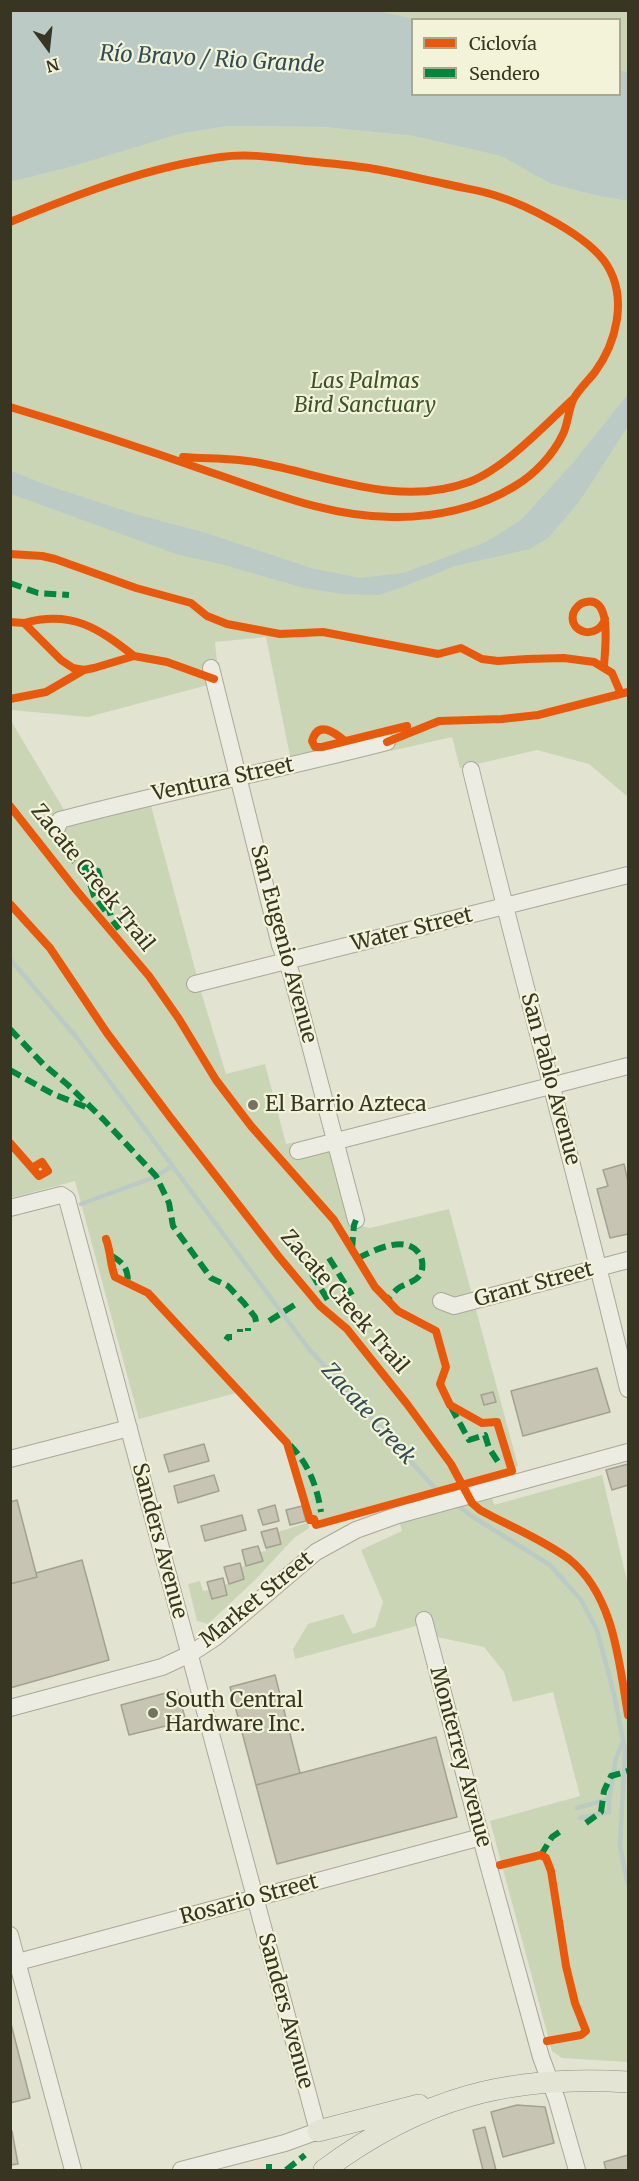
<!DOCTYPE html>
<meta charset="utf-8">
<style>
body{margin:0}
#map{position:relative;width:639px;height:2181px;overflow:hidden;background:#e3e3d2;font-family:Merriweather,serif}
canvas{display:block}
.frame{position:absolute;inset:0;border:12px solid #383522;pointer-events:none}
.legend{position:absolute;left:411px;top:18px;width:210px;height:78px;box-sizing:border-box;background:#f2f3d9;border:2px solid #a8a790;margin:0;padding:8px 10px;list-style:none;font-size:18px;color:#383522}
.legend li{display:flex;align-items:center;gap:12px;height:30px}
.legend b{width:30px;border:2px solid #a8a790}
.north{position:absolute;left:18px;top:18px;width:60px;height:60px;-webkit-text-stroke:4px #f2f3d9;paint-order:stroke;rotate:165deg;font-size:16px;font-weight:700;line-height:24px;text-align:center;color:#383522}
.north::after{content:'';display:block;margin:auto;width:21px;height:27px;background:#383522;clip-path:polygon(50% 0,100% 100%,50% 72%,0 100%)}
</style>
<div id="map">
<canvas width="639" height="2181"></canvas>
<div class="frame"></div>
<ul class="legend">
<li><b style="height:8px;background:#e8590c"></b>Ciclovía</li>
<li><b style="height:8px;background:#00873e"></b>Sendero</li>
</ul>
<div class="north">N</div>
</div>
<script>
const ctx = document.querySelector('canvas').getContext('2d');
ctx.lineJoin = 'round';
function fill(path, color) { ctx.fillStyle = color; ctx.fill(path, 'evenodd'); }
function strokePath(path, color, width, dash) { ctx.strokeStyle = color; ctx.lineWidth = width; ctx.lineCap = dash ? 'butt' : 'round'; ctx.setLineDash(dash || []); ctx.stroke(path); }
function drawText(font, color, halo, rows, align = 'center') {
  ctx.font = font + ' Merriweather,serif'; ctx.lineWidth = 4.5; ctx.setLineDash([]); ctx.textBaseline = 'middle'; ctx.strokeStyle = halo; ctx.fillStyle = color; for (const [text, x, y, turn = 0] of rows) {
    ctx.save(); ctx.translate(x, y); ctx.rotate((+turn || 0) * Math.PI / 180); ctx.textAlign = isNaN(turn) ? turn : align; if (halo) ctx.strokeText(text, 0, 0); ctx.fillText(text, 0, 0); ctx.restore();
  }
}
const green = new Path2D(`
 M378 11H628V72L620 70V20H414Z
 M228 126 323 127 413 136 502 156 551 184 598 196 628 201V797L589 764 537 750 460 768 452 737 391 751 386 736 290 756 266 637 215 642 217 662 203 666 208 685 88 717 11 710V182L71 167 178 134Z
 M10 719 64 810 147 791 202 995 226 1074 265 1064 286 1144 295 1142 299 1156 330 1148 352 1224 370 1228 449 1209 518 1466 486 1475 494 1505 602 1475 628 1585V2062L562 2058 552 2051 490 1821 580 1796 553 1692 513 1702 504 1672 484 1647 437 1637 432 1619 416 1624V1626L295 1659 293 1649 308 1624 343 1614 353 1634 375 1627 383 1602 361 1550 402 1531 393 1500 308 1523 309 1528 294 1538 255 1580 208 1624 197 1621 188 1584 200 1581 203 1591 209 1590 227 1595 224 1585 244 1579 241 1567 262 1561 260 1552 266 1551V1548L281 1544 278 1532 307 1523 287 1446 236 1393 139 1419 75 1181 11 1198Z`);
const water = new Path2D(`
 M11 10 378 11 414 19 412 94H620V70L628 72V201L598 196 551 184 501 156 413 136 323 127 228 126 179 134 71 167 11 182Z
 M628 394V426L579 502 548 538 530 549 455 566 403 587 379 595 343 594 304 588 221 564 179 555 11 494V471L52 487 135 514 206 533 311 568 360 578 403 573 486 542 521 520 573 463Z`);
const stream = new Path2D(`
 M10 959 77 1038 309 1349 433 1486 446 1496
 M81 1204 152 1178 171 1167
 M455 1503 470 1515 550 1565 581 1600 597 1630 614 1694 625 1750 620 1846 628 1885
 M577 1808 609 1799
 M580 1818 609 1812V1799L616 1758 623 1742`);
const building = new Path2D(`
 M624 1164 628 1182V1234L610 1238 597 1189 608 1186 603 1170Z
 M597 1368 610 1412 523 1436 511 1391Z
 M493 1392 496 1402 484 1405 481 1395Z
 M204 1444 209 1461 169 1472 164 1455Z
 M628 1464V1485L612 1490 606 1470Z
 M214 1475 219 1491 178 1503 174 1486Z
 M17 1500 37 1577 10 1584V1502Z
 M275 1505 279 1521 263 1525 258 1510Z
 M302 1506 306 1521 290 1525 286 1510Z
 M242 1515 246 1530 205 1541 201 1526Z
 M277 1528 281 1544 266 1548 261 1532Z
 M258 1546 263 1561 246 1566 242 1550Z
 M82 1560 109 1660 10 1688V1584L37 1577 36 1573Z
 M240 1563 244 1579 229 1584 224 1567Z
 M223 1578 227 1595 212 1599 207 1582Z
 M275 1675 300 1773 256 1785 230 1687Z
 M177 1690 186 1721 129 1735 121 1705Z
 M436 1737 457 1817 277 1864 256 1785Z
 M10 2020 30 2098 10 2103Z
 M517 2105 545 2107 554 2143 503 2157 491 2112Z
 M485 2127 496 2170H483L473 2130Z
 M12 2131 18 2164 10 2165V2132Z
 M628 2155V2170H606L604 2162Z`);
const minor = new Path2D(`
 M211 668 280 945 291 973 356 1220
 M471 770C521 977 579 1182 628 1389
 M57 828 60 820C168 791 278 770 387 742
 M195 984 628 875
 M298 1151 628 1066
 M10 1208 61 1195 67 1199 318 2131 285 2143 181 2170
 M441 1301 454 1306 628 1260
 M10 1459 129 1428
 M424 1620 485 1853 541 2057 557 2100 577 2170
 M10 1708 162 1667 190 1654 216 1637 316 1552 356 1530 398 1515 628 1452
 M10 1935 73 2170
 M18 1962 481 1837`);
const major = new Path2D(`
 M318 2131 419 2105
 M324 2170C421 2098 508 2075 628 2082`);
const quiet = new Path2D(`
 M10 583 38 593 69 595
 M67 852C75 866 83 867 98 871L112 920 119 929
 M85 868 94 896 107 913
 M10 1029 43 1064 68 1085 103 1119 156 1176 169 1203 173 1226 211 1278 228 1286 244 1303 255 1317 257 1326
 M10 1070 53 1094 91 1109
 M352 1249 354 1225 356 1220
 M112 1256C125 1264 128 1269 128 1285
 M329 1258 352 1295
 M358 1258C375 1250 409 1232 421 1257 423 1262 423 1270 420 1275 415 1282 407 1283 400 1287 395 1290 391 1296 387 1300
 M312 1274 329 1302
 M269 1321 296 1304
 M248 1328V1331
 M240 1329V1332
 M226 1340 228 1337H232
 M451 1407 469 1440 485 1435 489 1448 498 1462
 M290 1445C308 1463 317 1486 321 1512
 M586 1823 601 1812 604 1791 611 1776 628 1771
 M541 1855 552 1837 564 1829
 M269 2170V2164
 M286 2170 305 2155`);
const cycleway = new Path2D(`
 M10 222C78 194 148 167 221 157 249 153 278 158 306 161 327 163 348 165 369 168 395 172 420 179 446 184 462 188 479 190 494 195 527 205 589 236 607 265 628 299 616 343 595 372 588 381 578 390 573 400 568 411 568 424 563 434 553 455 535 474 515 486 480 508 433 518 392 517 328 517 267 491 207 471 142 448 77 427 10 407
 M183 457C208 459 235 458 260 463 329 476 399 508 469 482 504 469 544 426 572 400
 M10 554 42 556 55 559 136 588 191 603 207 616 227 624 280 634 323 632 438 654 461 648 482 659 498 661 527 659 564 658 594 662 612 673 621 694
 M10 622 24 623 61 660 73 668 84 670 94 668 134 656 167 662 214 679
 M24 623C72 610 98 628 134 656
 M604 668C604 653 614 596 586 602 580 603 575 608 573 614 569 634 598 640 605 619
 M10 699 46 692 84 670
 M345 741C334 732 318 720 312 741L315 747H322L407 726
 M387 742 439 721 502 719 538 715 628 692
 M10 806 77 891 149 976 179 1019 216 1080 251 1126 334 1220 375 1287 398 1311 436 1331 446 1367 440 1384 450 1405 482 1423 497 1422 512 1471 316 1525 314 1519 310 1520 287 1443 148 1293 115 1277C110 1265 111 1252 106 1239
 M10 904 50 948 107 1033 170 1117 279 1257 320 1306 347 1329 407 1404 451 1464 472 1503 480 1510C509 1526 542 1539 569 1559 614 1595 619 1662 628 1715
 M10 1143 39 1176 48 1171 42 1162 32 1168
 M500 1865 541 1855 546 1858 551 1871 566 1966 575 2003 586 2031 581 2035 547 2041`);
const markers = [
 [253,1105,6,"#747260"],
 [153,1713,6,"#747260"]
];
const parkNames = [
 ["Las Palmas",365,382],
 ["Bird Sanctuary",365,406]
];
const streetNames = [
 ["Ventura Street",223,780,-12],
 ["Zacate Creek Trail",92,878,51],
 ["Water Street",412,930,-14],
 ["San Eugenio Avenue",283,944,75],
 ["San Pablo Avenue",550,1079,75],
 ["Grant Street",534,1285,-15],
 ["Zacate Creek Trail",344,1302,49],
 ["Sanders Avenue",159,1541,75],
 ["Market Street",257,1600,-39],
 ["Monterrey Avenue",460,1757,75],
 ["Rosario Street",249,1900,-15],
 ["Sanders Avenue",285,2011,75]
];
const poiNames = [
 ["El Barrio Azteca",265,1105],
 ["South Central",165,1701],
 ["Hardware Inc.",165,1725]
];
const waterNames = [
 ["Río Bravo / Rio Grande",212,60,3],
 ["Zacate Creek",368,1414,48]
];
fill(green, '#cad5b5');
fill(water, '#bbcac5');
strokePath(stream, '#bbcac5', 4.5);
fill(building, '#c7c4b3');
strokePath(building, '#a4a191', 1.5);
strokePath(minor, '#a9a89a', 18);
strokePath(major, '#8f8e81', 22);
strokePath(minor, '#ecece2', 16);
strokePath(major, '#e3e4d4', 21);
strokePath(quiet, '#00873e', 6, [12, 6]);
strokePath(cycleway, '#e8590c', 8);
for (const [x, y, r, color] of markers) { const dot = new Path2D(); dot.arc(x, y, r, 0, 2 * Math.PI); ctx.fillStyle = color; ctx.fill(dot); strokePath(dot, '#f2f3d9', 2); }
drawText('italic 21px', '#3a532a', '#f2f3d9', parkNames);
drawText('21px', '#383522', '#f2f3d9', streetNames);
drawText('21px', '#383522', '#f2f3d9', poiNames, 'left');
drawText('italic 22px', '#324c57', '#f2f3d9', waterNames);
</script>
